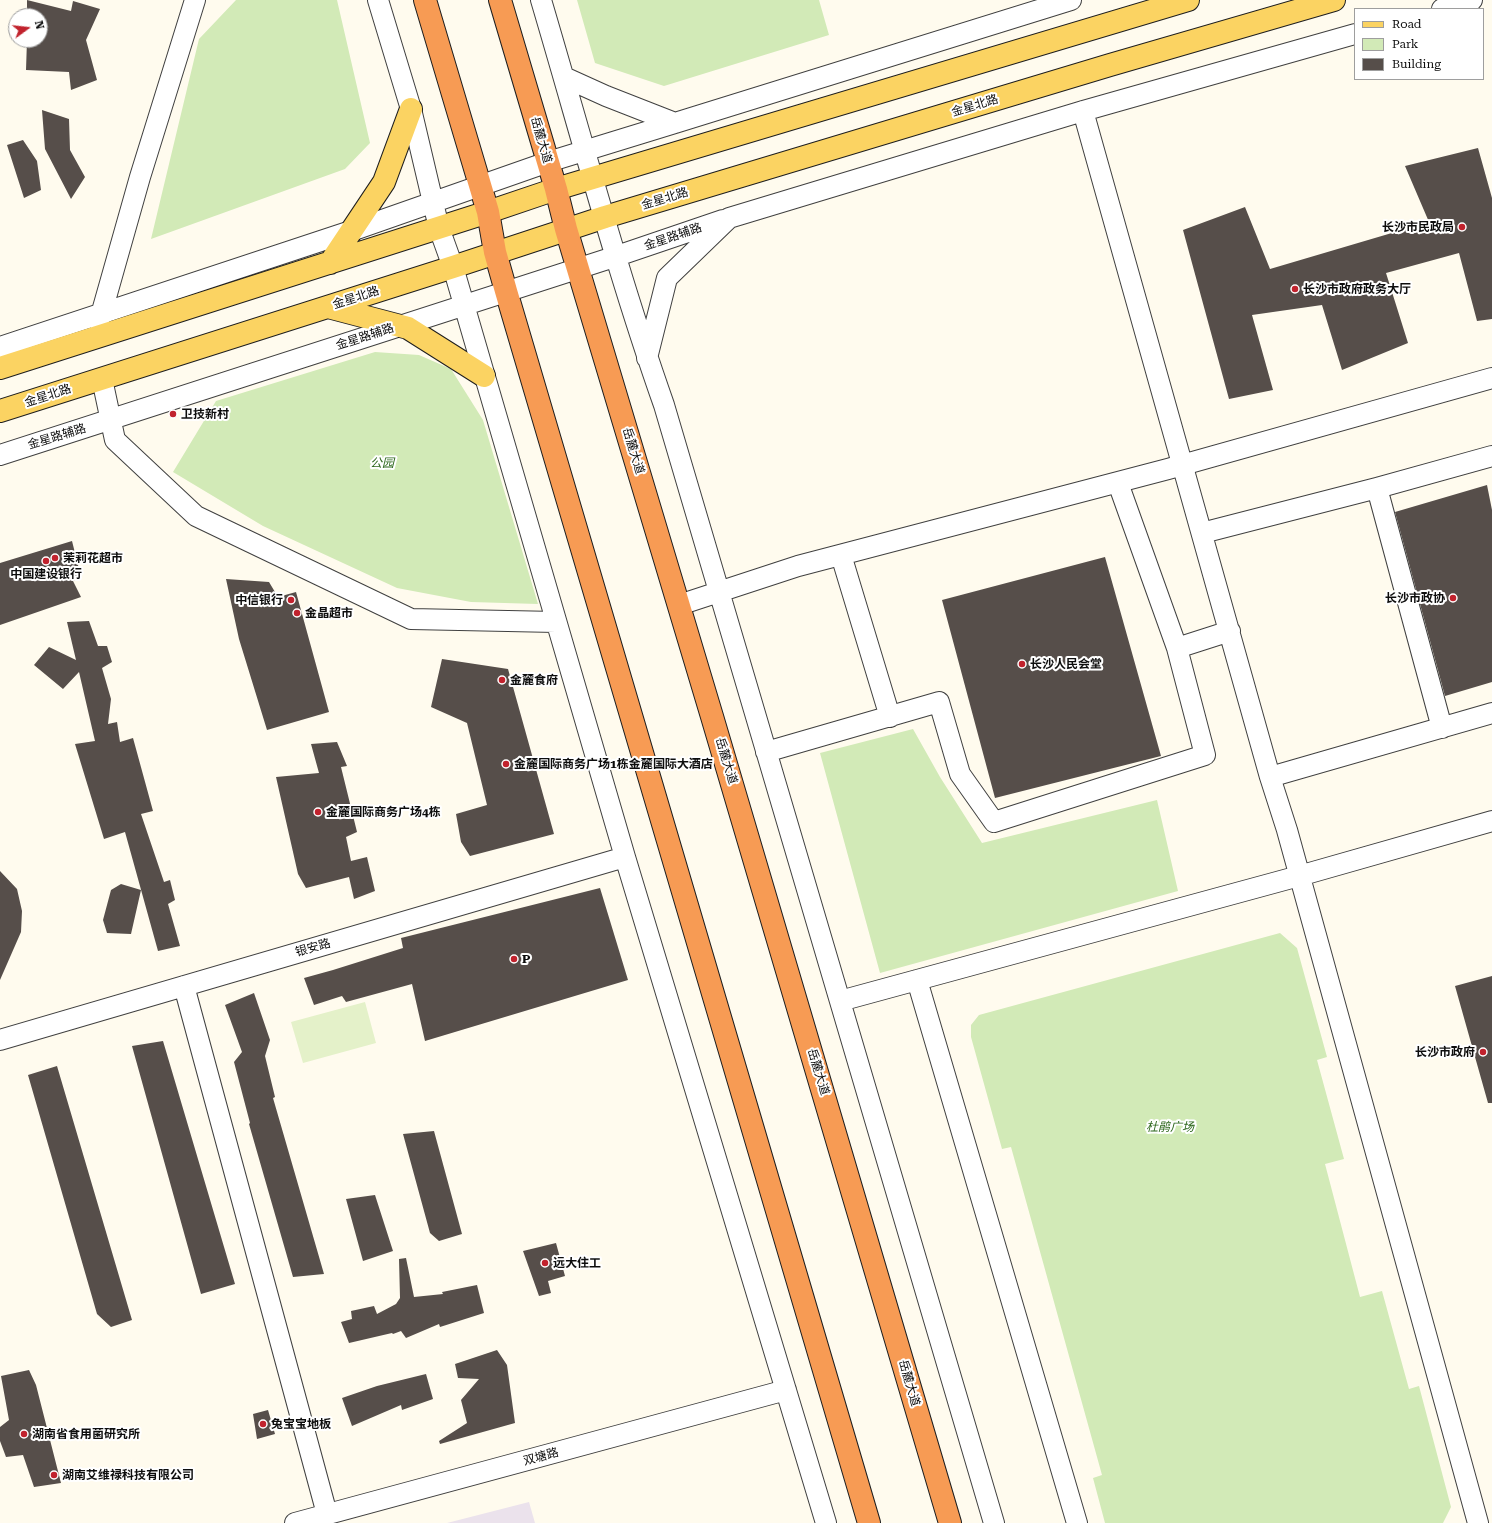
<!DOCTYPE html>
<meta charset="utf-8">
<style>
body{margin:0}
#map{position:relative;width:1492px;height:1523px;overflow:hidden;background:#fffbee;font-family:"Roboto Serif",serif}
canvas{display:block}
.legend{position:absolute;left:1354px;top:8px;width:130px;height:72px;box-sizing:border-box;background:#fff;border:1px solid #9e9e9e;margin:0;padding:5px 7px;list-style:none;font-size:12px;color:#0d0d0d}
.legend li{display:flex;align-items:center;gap:8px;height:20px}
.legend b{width:20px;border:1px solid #9e9e9e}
.north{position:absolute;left:8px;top:8px;width:40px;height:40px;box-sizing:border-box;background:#fff;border:1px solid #9e9e9e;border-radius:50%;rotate:75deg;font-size:11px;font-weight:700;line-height:16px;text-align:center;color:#0d0d0d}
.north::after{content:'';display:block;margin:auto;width:14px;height:18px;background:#c1222d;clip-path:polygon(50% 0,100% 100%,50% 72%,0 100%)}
</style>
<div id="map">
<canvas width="1492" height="1523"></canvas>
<ul class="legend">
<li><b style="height:5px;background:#fbd362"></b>Road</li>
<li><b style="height:11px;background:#d2eab7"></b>Park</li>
<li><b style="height:11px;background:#564e4a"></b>Building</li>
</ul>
<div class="north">N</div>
</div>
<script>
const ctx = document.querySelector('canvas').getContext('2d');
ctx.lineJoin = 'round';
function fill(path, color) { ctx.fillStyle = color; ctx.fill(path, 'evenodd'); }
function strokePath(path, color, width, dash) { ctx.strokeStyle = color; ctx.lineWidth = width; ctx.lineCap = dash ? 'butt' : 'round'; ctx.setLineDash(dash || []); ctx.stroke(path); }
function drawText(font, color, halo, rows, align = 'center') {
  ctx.font = font + ' "Roboto Serif","Noto Sans SC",serif'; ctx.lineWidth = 4; ctx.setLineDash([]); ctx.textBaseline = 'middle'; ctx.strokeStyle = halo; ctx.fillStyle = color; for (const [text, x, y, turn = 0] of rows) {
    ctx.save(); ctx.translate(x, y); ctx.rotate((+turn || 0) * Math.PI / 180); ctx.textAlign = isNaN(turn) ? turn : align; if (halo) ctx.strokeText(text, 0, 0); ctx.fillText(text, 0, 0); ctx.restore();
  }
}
const industrial = new Path2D(`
 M529 1502 535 1523H447Z`);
const green = new Path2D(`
 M236 0H337L370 143 345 169 151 239 199 39Z
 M577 0H819L829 35 664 86 595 63Z
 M375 352 419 355 451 369 483 420 538 604 471 602 397 588 263 526 173 472 216 401Z
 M913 729 940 777 982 843 1157 800 1178 891 880 973 820 753Z
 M1280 933 1297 948 1327 1057 1317 1060 1344 1159 1325 1164 1360 1297 1382 1291 1409 1389 1419 1386 1451 1507 1443 1523H1105L1093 1478 1102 1475 1011 1147 1002 1149 971 1037V1025L979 1015Z`);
const pitch = new Path2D(`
 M365 1002 376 1043 303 1063 291 1022Z`);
const building = new Path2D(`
 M27 0 71 11 73 1 100 9 86 40 97 80 71 90 69 72 26 70 27 40H40V16H27Z
 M42 110 69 119 70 150 85 177 71 199 45 149Z
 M23 140 37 161 41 190 24 198 7 145Z
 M1478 148 1492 198V319L1477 321 1459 253 1386 273 1408 343 1342 370 1322 305 1252 315 1273 390 1229 399 1183 230 1245 207 1270 269 1429 222 1405 166Z
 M1487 485 1492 510V682L1445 696 1395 512Z
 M72 541 81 577 73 581 81 597 0 625V563Z
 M1105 557 1161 756 995 798 942 600Z
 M226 579 269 582 278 597 296 592 329 712 267 730 239 639Z
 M89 621 98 646H107L112 662 102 668 111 699 108 724 117 722 120 742 133 738 153 811 141 814 164 882 170 880 175 900 168 904 180 946 158 951 125 832 104 839 75 744 95 741 79 672 63 689 34 665 49 647 76 660 67 622Z
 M442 659 508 669 554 834 470 856 461 842 456 814 487 805 467 723 431 707Z
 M337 742 347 766 341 767 357 832 346 837 351 861 367 857 375 891 354 899 349 877 306 888 298 874 276 777 319 773 311 744Z
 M0 871 17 889 22 911 21 932 0 980Z
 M121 884 141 890 131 934 107 933 103 920 111 890Z
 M600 888 628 980 425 1041 412 984 346 1002 342 996 314 1005 304 978 333 970 403 948 401 938Z
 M1492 976V1103H1488L1455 986Z
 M254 993 270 1040 265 1056 275 1097 273 1098 324 1274 293 1277 249 1124 250 1123 234 1062 242 1052 225 1005Z
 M163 1041 235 1284 201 1294 132 1046Z
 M57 1066 132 1320 111 1327 97 1314 28 1075Z
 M434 1131 462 1234 439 1241 430 1233 403 1134Z
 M375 1195 393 1251 363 1261 346 1199Z
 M556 1243 565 1276 548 1281 551 1293 539 1296 523 1251Z
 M406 1258 414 1297 443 1294 442 1292 477 1285 484 1313 440 1327 439 1324 406 1338 401 1331 393 1334 392 1333 349 1343 341 1322 352 1319 351 1311 374 1306 377 1314 396 1304 400 1298 399 1259Z
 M497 1350 507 1365 515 1423 440 1444 439 1441 467 1423 461 1400 479 1379 458 1378 455 1364Z
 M29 1370 36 1385 61 1483 34 1487 23 1455 6 1457 0 1441V1427L9 1420 1 1376Z
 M426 1374 433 1399 402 1410 401 1405 352 1426 342 1398 377 1386Z
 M268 1410 275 1434 257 1439 253 1414Z`);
const minor = new Path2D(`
 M378 0 411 109 439 228 453 267 625 857 826 1523
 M541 0C581 135 617 272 664 405L994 1523
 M1442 9 1472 0
 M564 77 606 96 675 123 1071 0
 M1083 111 1270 777 1287 830 1478 1523
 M99 322 140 177 195 0
 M0 347 351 231 548 162 675 123
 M647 358 667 278 729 218 1083 111 1355 34
 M102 379 115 440 196 516 411 619 556 622
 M0 455 617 256 723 220
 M1377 488 1442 728
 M1202 533 1377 488 1492 456
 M841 555 890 717
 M679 605 798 566 1168 469 1492 378
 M1177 648 1230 631
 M766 752 939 702 960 774 994 822 1205 755 1177 648 1118 483
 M1270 777 1492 713
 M917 980 1077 1523
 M184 986 327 1514
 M840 1001 1299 876 1492 821
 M0 1040 625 857
 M295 1523 786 1390`);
const major = new Path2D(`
 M330 263 384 182 411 109
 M328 307 408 328 484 376
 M0 368 488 212 556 189 1188 0
 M0 411 453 267 605 217 1110 65 1334 0`);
const highway = new Path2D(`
 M425 0 488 212 495 252 506 291 869 1523
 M500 0 556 189 566 229C695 660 825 1091 950 1523`);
const markers = [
 [1462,227,4,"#c1222d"],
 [1295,289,4,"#c1222d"],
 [173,414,4,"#c1222d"],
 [55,558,4,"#c1222d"],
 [46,561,4,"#c1222d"],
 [1453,598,4,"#c1222d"],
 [291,600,4,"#c1222d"],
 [297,613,4,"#c1222d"],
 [1022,664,4,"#c1222d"],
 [502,680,4,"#c1222d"],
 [506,764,4,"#c1222d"],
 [318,812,4,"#c1222d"],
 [514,959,4,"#c1222d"],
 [1483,1052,4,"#c1222d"],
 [545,1263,4,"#c1222d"],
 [263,1424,4,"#c1222d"],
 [24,1434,4,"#c1222d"],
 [54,1475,4,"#c1222d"]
];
const streetNames = [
 ["金星北路",975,106,-17],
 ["岳麓大道",541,140,74],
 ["金星北路",665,199,-17],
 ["金星路辅路",673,237,-19],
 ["金星北路",356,298,-18],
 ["金星路辅路",365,337,-18],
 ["金星北路",48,396,-18],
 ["金星路辅路",57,437,-17],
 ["岳麓大道",633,451,73],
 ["岳麓大道",726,761,73],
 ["银安路",313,948,-16],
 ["岳麓大道",818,1072,73],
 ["岳麓大道",909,1383,74],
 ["双塘路",541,1457,-15]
];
const poiNames = [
 ["长沙市民政局",1454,227,"right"],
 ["长沙市政府政务大厅",1303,289],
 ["卫技新村",181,414],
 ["茉莉花超市",63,558],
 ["中国建设银行",46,574,"center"],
 ["长沙市政协",1445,598,"right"],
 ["中信银行",283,600,"right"],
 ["金晶超市",305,613],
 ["长沙人民会堂",1030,664],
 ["金麓食府",510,680],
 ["金麓国际商务广场1栋金麓国际大酒店",514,764],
 ["金麓国际商务广场4栋",326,812],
 ["P",522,959],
 ["长沙市政府",1475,1052,"right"],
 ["远大住工",553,1263],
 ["兔宝宝地板",271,1424],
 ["湖南省食用菌研究所",32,1434],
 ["湖南艾维禄科技有限公司",62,1475]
];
const parkNames = [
 ["公园",382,463],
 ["杜鹃广场",1170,1127]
];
fill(industrial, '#ebe2ec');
fill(green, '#d2eab7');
fill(pitch, '#e4f1c9');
fill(building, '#564e4a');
strokePath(minor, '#404040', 22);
strokePath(major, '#1e1e1e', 24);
strokePath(highway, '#1e1e1e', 24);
strokePath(minor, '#fff', 20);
strokePath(major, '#fbd362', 22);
strokePath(highway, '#f79b54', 22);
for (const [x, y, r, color] of markers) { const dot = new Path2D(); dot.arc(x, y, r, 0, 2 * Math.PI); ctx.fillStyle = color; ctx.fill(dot); strokePath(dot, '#fff', 1.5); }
drawText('12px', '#0d0d0d', '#fff', streetNames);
drawText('bold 12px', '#0d0d0d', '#fff', poiNames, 'left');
drawText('italic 12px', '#2d671c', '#fff', parkNames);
</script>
